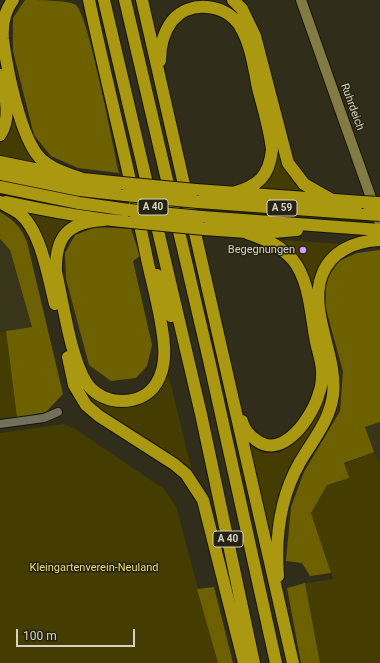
<!DOCTYPE html>
<style>
body{margin:0}
#map{position:relative;width:380px;height:663px;overflow:hidden;background:#302d1a;font-family:Roboto,sans-serif}
canvas{display:block}
.scale{position:absolute;left:16px;top:629px;width:119px;height:18px;box-sizing:border-box;border:2px solid #d5d3c8;border-top:0;padding-left:5px;font-size:12px;line-height:14px;white-space:nowrap;color:#d5d3c8;-webkit-text-stroke:3px #262310;paint-order:stroke}
</style>
<div id="map">
<canvas width="380" height="663"></canvas>
<div class="scale">100 m</div>
</div>
<script>
const ctx = document.querySelector('canvas').getContext('2d');
ctx.lineJoin = 'round';
function fill(path, color) { ctx.fillStyle = color; ctx.fill(path, 'evenodd'); }
function strokePath(path, color, width, dash) { ctx.strokeStyle = color; ctx.lineWidth = width; ctx.lineCap = dash ? 'butt' : 'round'; ctx.setLineDash(dash || []); ctx.stroke(path); }
function drawText(font, color, halo, rows, align = 'center') {
  ctx.font = font + ' Roboto,sans-serif'; ctx.lineWidth = 3; ctx.setLineDash([]); ctx.textBaseline = 'middle'; ctx.strokeStyle = halo; ctx.fillStyle = color; for (const [text, x, y, turn = 0] of rows) {
    ctx.save(); ctx.translate(x, y); ctx.rotate((+turn || 0) * Math.PI / 180); ctx.textAlign = isNaN(turn) ? turn : align; if (halo) ctx.strokeText(text, 0, 0); ctx.fillText(text, 0, 0); ctx.restore();
  }
}
const built = new Path2D(`
 M0 239 10 250 32 327 0 332Z
 M380 422V465H379L365 427Z`);
const green = new Path2D(`
 M13 108C19 132 24 146 40 164L0 155V144L11 128Z
 M275 142 307 192 256 189Z
 M23 210 76 220 52 260 48 259Z
 M281 240 344 244 314 294 279 241Z
 M6 331 17 418 0 420V332Z
 M326 370 330 385 328 403 272 544 250 446 263 453H280L298 438Z
 M167 372 171 385 192 471 103 412 86 394C101 402 125 413 141 403 147 399 161 379 167 372Z
 M63 424 74 428 164 489 176 506 218 663H0V433Z
 M374 452 380 465V663H320L305 583 333 579 311 513 327 485 348 478 344 464Z`);
const forest = new Path2D(`
 M25 0C37 0 67 0 76 5 89 17 113 147 119 173L78 168 51 156 34 135 13 51V18Z
 M0 212C14 220 21 227 27 242L63 394 46 412 17 418 6 331 32 327 10 250 0 239Z
 M96 227 131 229 140 256 133 261 152 345 147 366 136 378 111 381 89 365 66 279 65 253 75 235Z
 M380 250V422L365 427 374 452 344 463 349 478 327 485 311 513 331 573 310 576 302 563 286 561 291 507 304 472 340 411 343 371 325 306 326 280 339 261 357 253Z
 M305 583 320 663H301L287 588Z
 M214 587 233 663H218L197 589Z`);
const street = new Path2D(`
 M0 424 44 418 58 412`);
const secondary = new Path2D(`
 M301 0 380 223`);
const highway = new Path2D(`
 M13 0C4 12 2 25 3 39 7 69 20 137 40 158 51 169 69 174 83 179
 M89 0C107 85 129 169 146 254 152 284 162 315 164 346 165 359 163 373 156 384 141 407 104 406 88 385 71 362 63 301 56 272 55 236 68 222 104 220
 M104 0 201 414 254 663
 M125 0 209 360 276 663
 M142 0 293 663
 M233 0 242 9 255 36 288 163 304 184 332 200
 M160 61C160 47 163 33 172 21 189 0 225 3 240 26 251 44 254 68 258 88 263 108 270 129 272 150 269 177 258 186 233 193
 M0 75C5 93 12 118 0 135
 M0 162 83 179 122 183
 M0 174 80 190 125 195
 M0 187 79 203 129 210
 M196 190 362 202
 M0 202C6 206 13 209 19 213 41 230 48 277 55 304
 M6 202C48 211 89 219 132 222
 M198 202 366 214
 M202 217 380 230
 M204 229 261 233 297 230
 M157 275 171 316
 M68 357 74 385 86 405 99 416 174 464 186 474 203 500 244 663
 M242 421C244 430 249 435 256 440 283 461 313 416 319 393 321 388 322 381 322 375 323 364 318 352 316 342 311 317 310 281 293 260 280 245 265 239 247 233
 M278 576C275 536 280 497 300 462 313 440 330 420 333 395 338 356 308 312 322 275 331 251 355 241 380 240`);
const highwayBridge = new Path2D(`
 M122 183 196 190
 M125 195 198 202
 M362 202 380 203
 M129 210 202 217
 M366 214 380 215
 M132 222 204 229`);
const markers = [
 [303,250,4,"#d49cfb"]
];
const shields = [
 [153,207,30],
 [282,208,30],
 [228,539,30]
];
const shieldNames = [
 ["A 40",153,207],
 ["A 59",282,208],
 ["A 40",228,539]
];
const streetNames = [
 ["Ruhrdeich",352,107,70]
];
const poiNames = [
 ["Begegnungen",295,250]
];
const parkNames = [
 ["Kleingartenverein-Neuland",94,568]
];
fill(built, '#39351b');
fill(green, '#443c00');
fill(forest, '#6c6000');
strokePath(street, '#181504', 10);
strokePath(secondary, '#181504', 12);
strokePath(highway, '#181504', 14);
strokePath(street, '#726f5a', 8);
strokePath(secondary, '#837b44', 10);
strokePath(highway, '#aa9811', 12);
strokePath(highwayBridge, '#181504', 14, []);
strokePath(highwayBridge, '#aa9811', 12);
for (const [x, y, r, color] of markers) { const dot = new Path2D(); dot.arc(x, y, r, 0, 2 * Math.PI); ctx.fillStyle = color; ctx.fill(dot); strokePath(dot, '#262310', 1.5); }
for (const [x, y, w] of shields) { const box = new Path2D(); box.roundRect(x - w / 2, y - 8, w, 16, 3); ctx.fillStyle = '#262310'; ctx.fill(box); strokePath(box, '#d5d3c8', 1); }
drawText('bold 10px', '#d5d3c8', null, shieldNames);
drawText('11px', '#d5d3c8', '#262310', streetNames);
drawText('11px', '#d5d3c8', '#262310', poiNames, 'right');
drawText('11px', '#ecdb6e', '#262310', parkNames);
</script>
